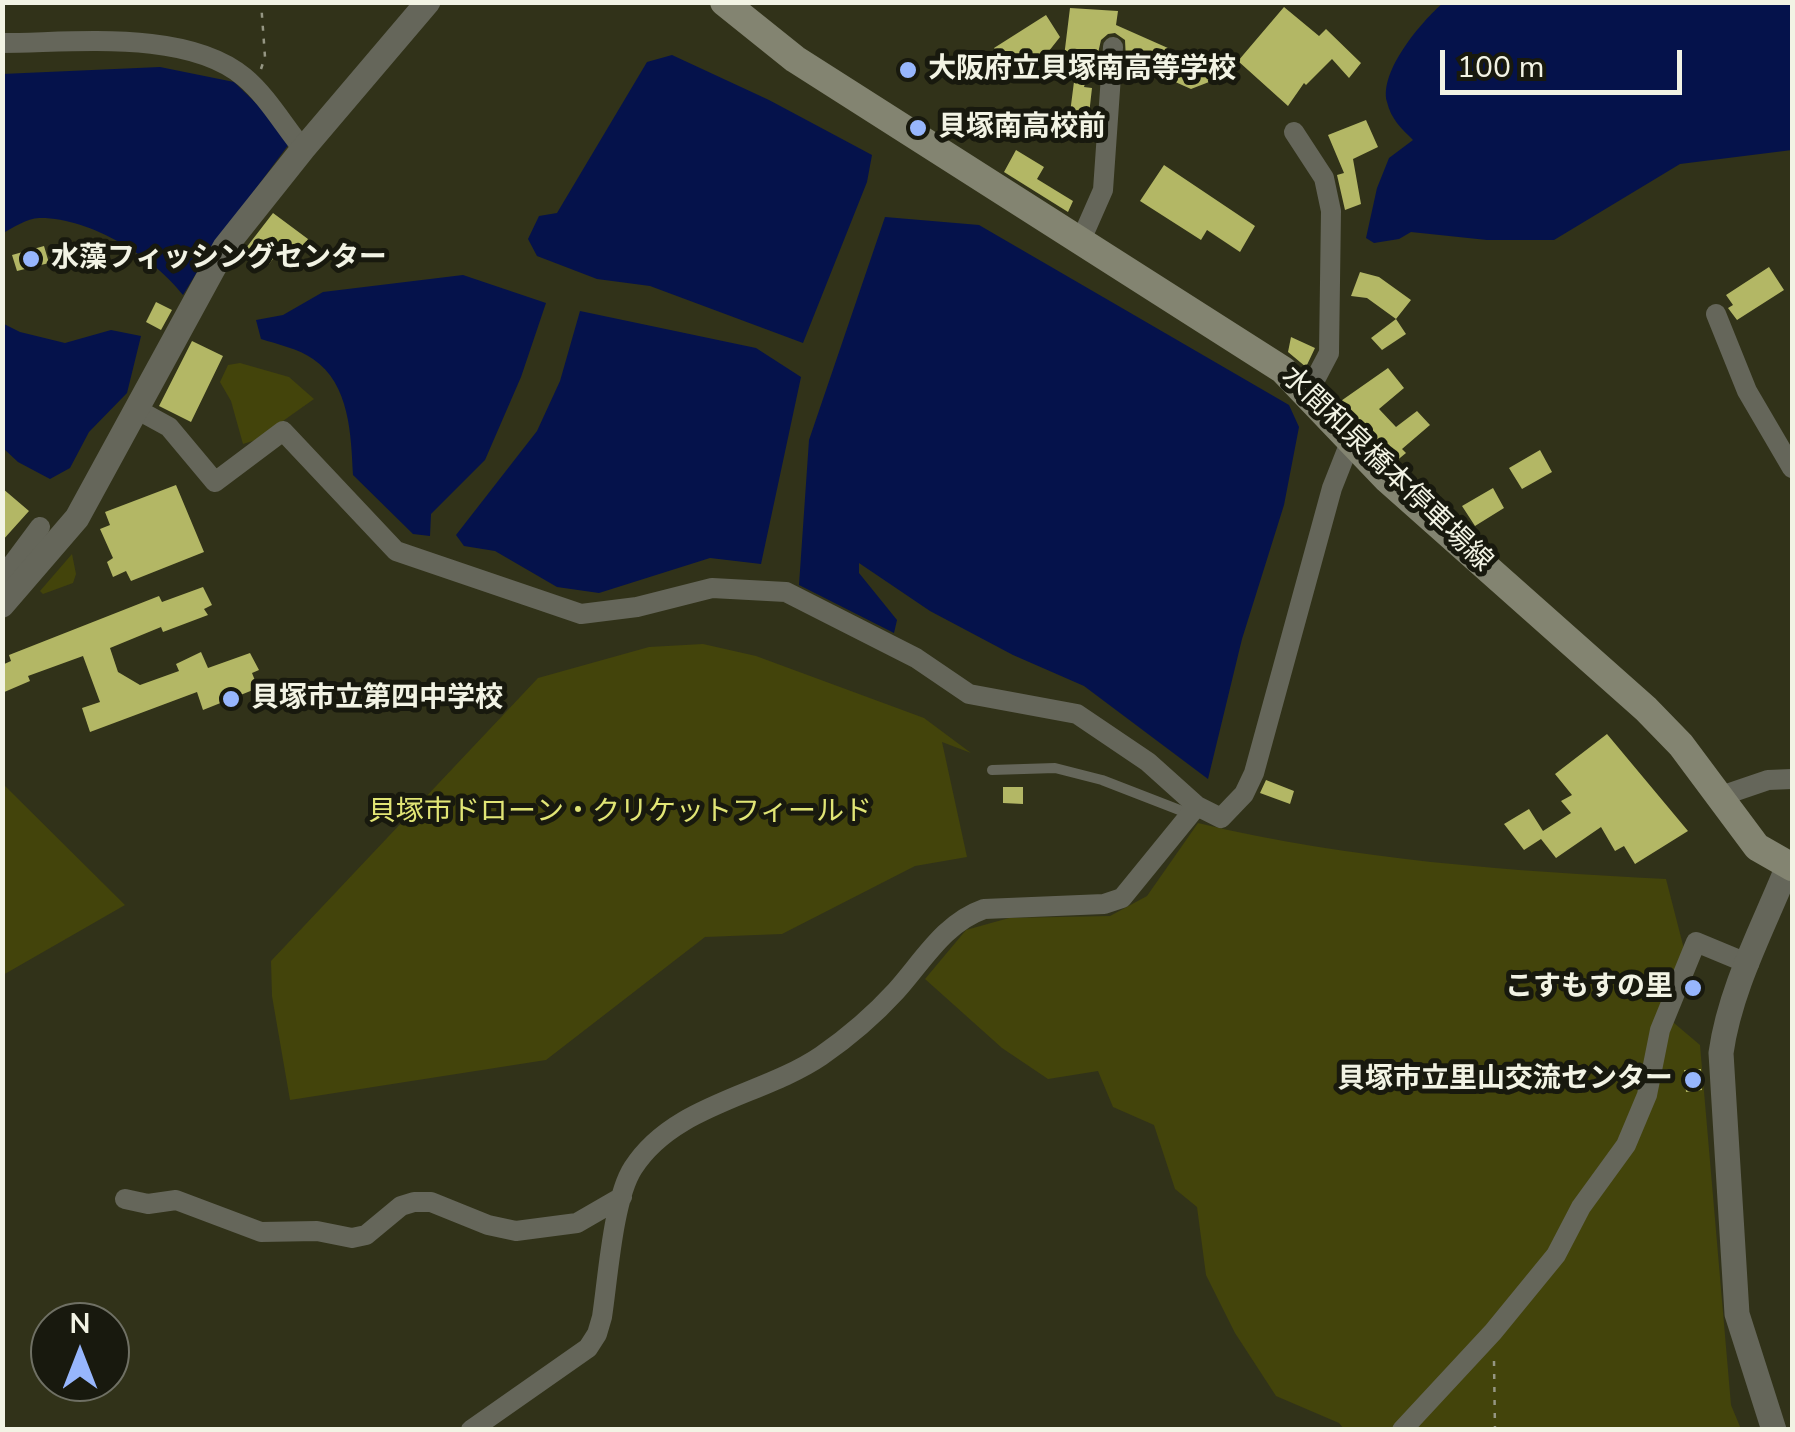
<!DOCTYPE html>
<meta charset="utf-8">
<style>
body{margin:0}
#map{position:relative;width:1795px;height:1432px;overflow:hidden;background:#313219;font-family:"Nunito Sans",sans-serif}
canvas{display:block}
.frame{position:absolute;inset:0;border:5px solid #f2f3e4;pointer-events:none}
.north{position:absolute;left:30px;top:1302px;width:100px;height:100px;box-sizing:border-box;background:#18190e;border:2px solid #6f7064;border-radius:50%;rotate:0deg;font-size:28px;font-weight:700;line-height:40px;text-align:center;color:#f2f3e4}
.north::after{content:'';display:block;margin:auto;width:35px;height:45px;background:#97b6fd;clip-path:polygon(50% 0,100% 100%,50% 72%,0 100%)}
.scale{position:absolute;left:1440px;top:50px;width:242px;height:45px;box-sizing:border-box;border:5px solid #f2f3e4;border-top:0;padding-left:12px;font-size:30px;line-height:35px;white-space:nowrap;color:#f2f3e4;-webkit-text-stroke:8px #18190e;paint-order:stroke}
</style>
<div id="map">
<canvas width="1795" height="1432"></canvas>
<div class="frame"></div>
<div class="north">N</div>
<div class="scale">100 m</div>
</div>
<script>
const ctx = document.querySelector('canvas').getContext('2d');
ctx.lineJoin = 'round';
function fill(path, color) { ctx.fillStyle = color; ctx.fill(path, 'evenodd'); }
function strokePath(path, color, width, dash) { ctx.strokeStyle = color; ctx.lineWidth = width; ctx.lineCap = dash ? 'butt' : 'round'; ctx.setLineDash(dash || []); ctx.stroke(path); }
function drawText(font, color, halo, rows, align = 'center') {
  ctx.font = font + ' "Nunito Sans","Noto Sans JP",sans-serif'; ctx.lineWidth = 10; ctx.setLineDash([]); ctx.textBaseline = 'middle'; ctx.strokeStyle = halo; ctx.fillStyle = color; for (const [text, x, y, turn = 0] of rows) {
    ctx.save(); ctx.translate(x, y); ctx.rotate((+turn || 0) * Math.PI / 180); ctx.textAlign = isNaN(turn) ? turn : align; if (halo) ctx.strokeText(text, 0, 0); ctx.fillText(text, 0, 0); ctx.restore();
  }
}
const green = new Path2D(`
 M240 363 289 377 314 399 256 440 243 444 231 401 220 382 228 365Z
 M72 554 76 574 73 583 43 594 40 591Z
 M703 644 756 656 924 718 971 753 942 742 967 857 915 866 782 934 705 937 546 1060 290 1100 272 996 271 961 538 678 649 647Z
 M2 783 125 905 3 975H2Z
 M1198 823C1352 860 1509 871 1666 879L1684 949 1661 1012 1700 1045 1731 1405 1741 1429H1344L1339 1423 1276 1396 1235 1333 1206 1275 1197 1207 1175 1189 1154 1125 1113 1107 1098 1071 1048 1079 1002 1048 925 979 966 930 1009 918 1110 916 1147 896Z`);
const water = new Path2D(`
 M1443 3H1792V150L1680 164 1554 240H1487L1411 232 1399 239 1374 243 1366 238 1377 188 1389 158 1413 140C1401 128 1391 119 1387 102 1379 71 1422 21 1443 3Z
 M672 55 769 100 872 155 867 182 803 343 650 286 597 279 537 256 528 239 539 216 557 213 647 62Z
 M160 67 234 82 258 105 289 144 213 246 183 295C154 257 89 217 39 218 27 218 13 228 3 233L2 74Z
 M885 217 979 225 1289 405 1299 427 1284 505 1242 639 1208 779 1084 686 1013 655 930 611 859 563V573L897 620 894 633 799 585 809 440Z
 M463 275 546 303 521 377 485 460 431 514 430 536 413 534 353 475C351 435 350 384 313 359 299 349 277 344 261 339L256 320 283 315 323 292Z
 M580 311 756 348 801 377 761 564 710 558 599 593 557 587 495 551 464 546 456 535 537 431 560 381Z
 M2 323 20 332 65 343 111 330 141 336 127 393 89 432 70 468 50 479 18 462 3 448Z`);
const building = new Path2D(`
 M1284 7 1319 36 1326 29 1361 63 1349 78 1332 59 1306 85 1304 83 1288 106 1238 61Z
 M1070 8 1118 11 1116 25 1213 68 1209 82 1191 89 1126 60 1125 40 1115 33 1108 34 1101 40 1096 62H1091L1084 87 1092 88 1087 132 1018 125 1020 109 1070 113 1076 66 1063 65Z
 M1046 15 1060 37 1045 56 1026 74H1020L994 48Z
 M1366 120 1378 147 1353 159 1361 204 1345 210 1337 175 1344 173 1328 135Z
 M1016 150 1044 167 1037 179 1073 201 1068 212 1004 172Z
 M1164 165 1255 226 1240 252 1207 230 1201 240 1140 201Z
 M273 213 308 239 294 263 277 254 269 264 246 248Z
 M44 246 49 263 17 271 12 255Z
 M1769 267 1784 290 1737 320 1728 308 1733 305 1726 295Z
 M1360 272 1379 277 1411 300 1396 319 1367 298 1351 296Z
 M156 302 172 310 161 330 146 322Z
 M1396 319 1406 334 1382 350 1371 338Z
 M1291 337 1315 348 1306 367 1288 352Z
 M192 341 223 356 191 422 159 406Z
 M1388 368 1404 388 1379 409 1396 427 1417 411 1430 425 1402 449 1406 453 1395 462 1338 403Z
 M1540 450 1552 472 1522 489 1509 468Z
 M176 485 204 552 131 581 126 571 113 577 107 562 113 558 100 529 110 525 105 512Z
 M2 488 29 511 2 541Z
 M1493 488 1504 508 1475 526 1462 506Z
 M203 587 212 605 204 609 208 615 163 632 161 627 110 648 118 672 140 685 179 671 176 664 201 652 208 668 250 653 259 670 252 673 258 688 203 710 197 692 90 732 82 708 100 702 83 656 28 676 30 681 2 693V665L11 661 9 655 159 596 162 602Z
 M1607 734 1688 831 1635 864 1624 846 1615 851 1601 827 1556 858 1541 839 1524 850 1504 824 1529 809 1543 831 1571 813 1561 801 1572 795 1555 774Z
 M1266 780 1294 791 1290 804 1260 793Z
 M1003 787H1023V804L1003 803Z
 M1701 1069 1702 1090 1686 1092 1684 1070Z`);
const path = new Path2D(`
 M261 69 265 57 261 2
 M1494 1361 1495 1430`);
const service = new Path2D(`
 M992 770 1055 768 1102 780 1182 811`);
const minor = new Path2D(`
 M2 43C74 43 186 29 244 77 267 96 284 126 303 149
 M1294 132 1324 178 1331 211 1329 353 1308 393
 M1081 240 1103 190 1113 47
 M1716 314 1747 391 1792 468
 M138 410 169 427 215 482 283 431 396 551 581 614 637 607 712 588 786 592 916 658 969 694 1077 714 1148 762 1197 806 1221 818 1244 794 1254 773 1332 488 1351 440
 M2 578 40 527
 M1721 796 1768 780 1792 779
 M125 1199 148 1204 176 1200 261 1232 317 1231 352 1238 366 1235 401 1206 414 1202H431L488 1225 516 1231 577 1223 622 1197
 M471 1430 588 1348 597 1334 602 1317C608 1278 613 1199 633 1168 674 1104 762 1096 821 1056 847 1038 875 1014 896 991 923 961 944 923 984 909L1104 904 1122 898 1197 806
 M1402 1430 1493 1332 1556 1255 1581 1207 1626 1145 1647 1095 1660 1030 1696 942 1749 964`);
const tertiary = new Path2D(`
 M2 605 77 518 225 247 303 149 428 2
 M1774 1430 1737 1314 1721 1053C1730 988 1764 926 1788 866`);
const secondary = new Path2D(`
 M724 2 795 59 1283 370 1387 479 1646 709 1681 745 1757 847 1792 867`);
const markers = [
 [908,70,10,"#97b6fd"],
 [918,128,10,"#97b6fd"],
 [31,259,10,"#97b6fd"],
 [231,699,10,"#97b6fd"],
 [1693,988,10,"#97b6fd"],
 [1693,1080,10,"#97b6fd"]
];
const poiNames = [
 ["大阪府立貝塚南高等学校",928,70],
 ["貝塚南高校前",938,128],
 ["水藻フィッシングセンター",51,259],
 ["貝塚市立第四中学校",251,699],
 ["こすもすの里",1673,988,"right"],
 ["貝塚市立里山交流センター",1673,1080,"right"]
];
const streetNames = [
 ["水間和泉橋本停車場線",1386,470,44]
];
const parkNames = [
 ["貝塚市ドローン・クリケットフィールド",620,813]
];
fill(green, '#43440b');
fill(water, '#05124b');
fill(building, '#b3b765');
strokePath(path, '#959683', 2.5, [5, 8]);
strokePath(service, '#65665a', 10);
strokePath(minor, '#65665a', 20);
strokePath(tertiary, '#65665a', 25);
strokePath(secondary, '#838471', 28);
for (const [x, y, r, color] of markers) { const dot = new Path2D(); dot.arc(x, y, r, 0, 2 * Math.PI); ctx.fillStyle = color; ctx.fill(dot); strokePath(dot, '#18190e', 4); }
drawText('bold 28px', '#f2f3e4', '#18190e', poiNames, 'left');
drawText('28px', '#f2f3e4', '#18190e', streetNames);
drawText('28px', '#e1e575', '#18190e', parkNames);
</script>
